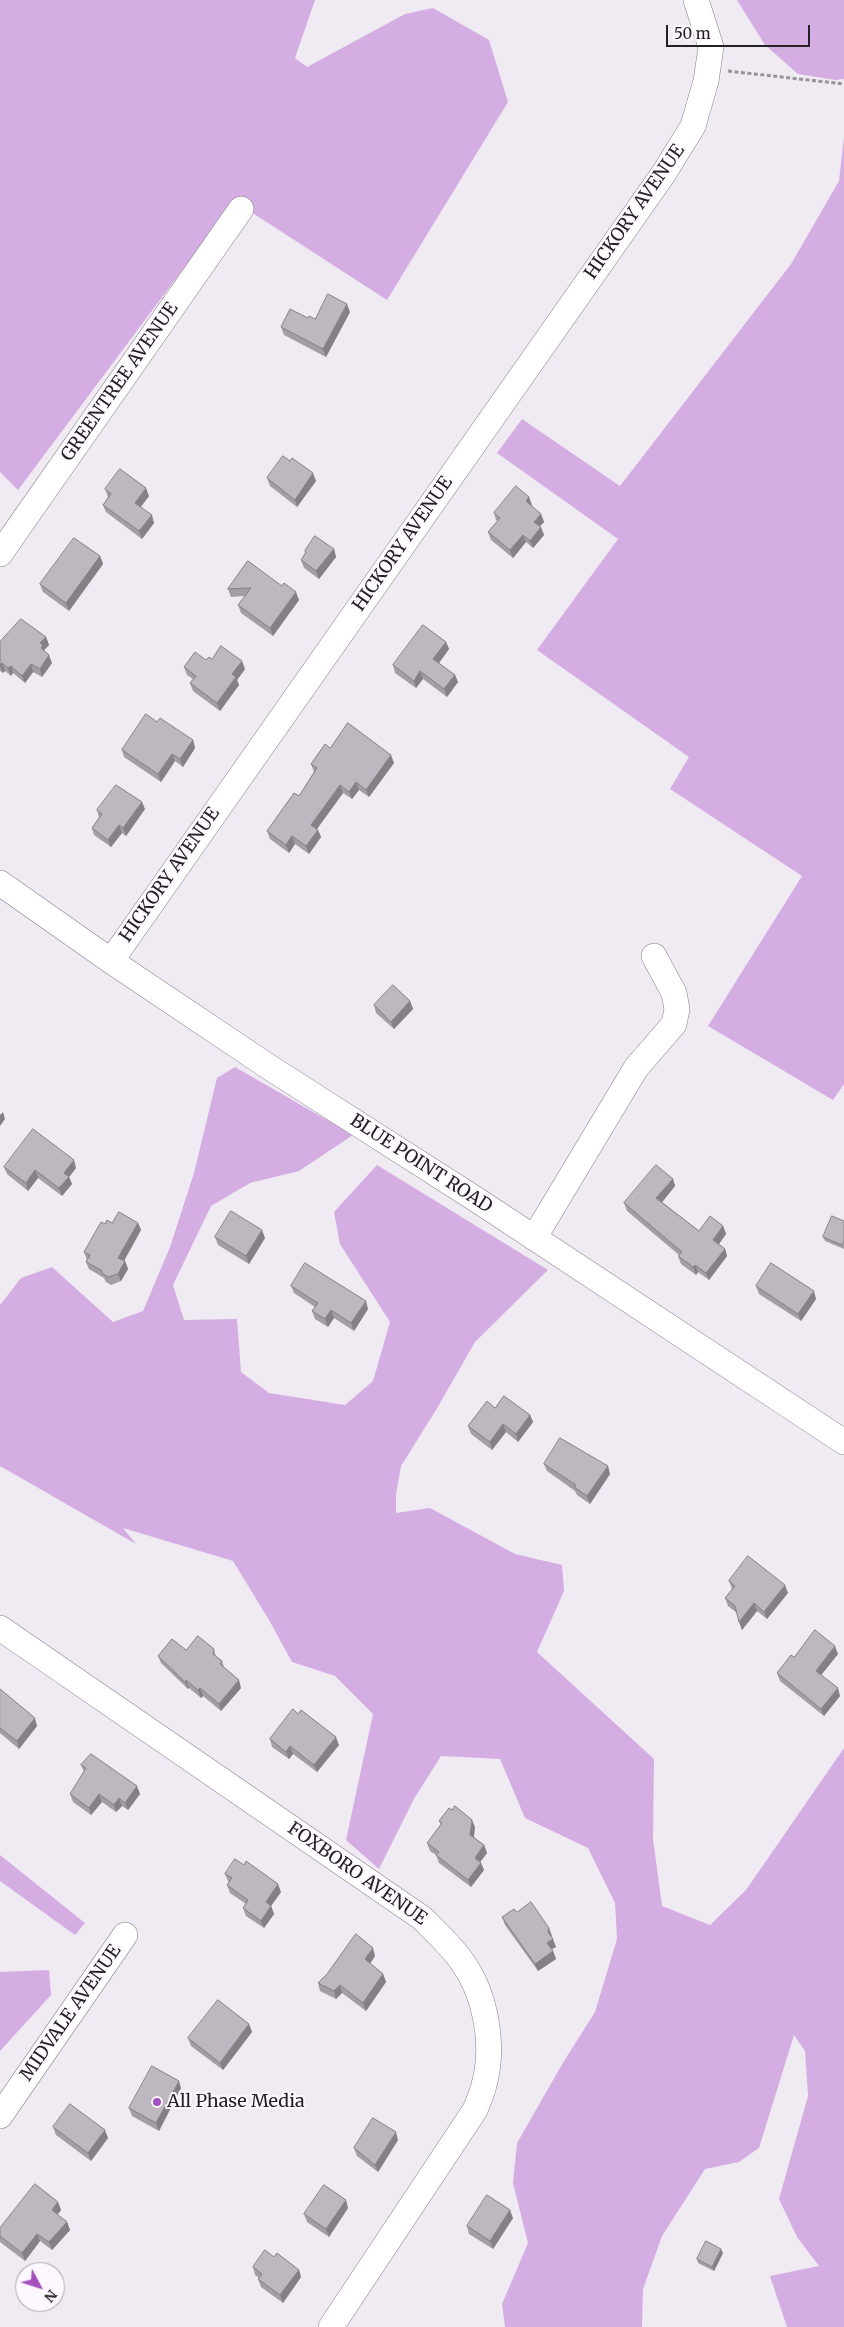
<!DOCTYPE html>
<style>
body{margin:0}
#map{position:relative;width:844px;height:2327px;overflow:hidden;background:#f0eaf3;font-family:Merriweather,serif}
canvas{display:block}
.north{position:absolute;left:15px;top:2262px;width:50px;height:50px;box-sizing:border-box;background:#fdf8ff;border:1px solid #a6a2a7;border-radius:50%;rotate:130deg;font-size:14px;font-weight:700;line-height:20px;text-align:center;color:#232124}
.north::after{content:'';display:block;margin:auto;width:18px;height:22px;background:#a450bf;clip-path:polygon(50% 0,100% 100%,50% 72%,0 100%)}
.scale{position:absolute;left:666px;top:25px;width:144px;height:22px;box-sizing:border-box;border:2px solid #232124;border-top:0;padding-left:6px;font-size:15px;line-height:18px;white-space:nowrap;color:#232124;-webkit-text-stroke:4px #fdf8ff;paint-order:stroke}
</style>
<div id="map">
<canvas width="844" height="2327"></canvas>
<div class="north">N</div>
<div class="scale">50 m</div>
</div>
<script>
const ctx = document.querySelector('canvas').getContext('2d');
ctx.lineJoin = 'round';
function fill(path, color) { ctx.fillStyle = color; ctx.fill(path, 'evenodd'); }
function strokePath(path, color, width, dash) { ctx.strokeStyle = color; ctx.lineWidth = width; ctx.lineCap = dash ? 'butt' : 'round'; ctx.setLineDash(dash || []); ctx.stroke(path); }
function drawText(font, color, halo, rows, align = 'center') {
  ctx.font = font + ' Merriweather,serif'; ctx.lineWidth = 4; ctx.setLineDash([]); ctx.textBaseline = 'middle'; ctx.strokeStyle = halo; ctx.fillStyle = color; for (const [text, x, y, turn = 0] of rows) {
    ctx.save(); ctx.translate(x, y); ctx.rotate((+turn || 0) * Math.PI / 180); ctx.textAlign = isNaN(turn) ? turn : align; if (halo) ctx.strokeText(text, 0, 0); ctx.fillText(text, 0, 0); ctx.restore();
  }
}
const green = new Path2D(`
 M0 0H315L295 58 307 67 405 14 433 8 489 40 508 102 387 300 234 201 18 490 0 472Z
 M737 0H844V79L836 80 798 74 765 45Z
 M844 137V1084L833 1100 708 1026 802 876 670 789 689 757 537 650 618 539 497 453 522 419 620 486 791 264 839 181Z
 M235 1067 353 1135 299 1171 250 1183 211 1206 173 1285 184 1320 237 1319 241 1372 269 1393 345 1405 373 1381 390 1322 340 1244 334 1212 377 1165 548 1270 475 1342 436 1410 401 1466 396 1494V1513L430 1508 515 1554 562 1565 564 1591 537 1652 654 1759 653 1839 662 1906 710 1925 746 1890 844 1748V2327H787L770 2276 819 2266 797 2237 779 2199 808 2096 805 2051 794 2035 759 2148 739 2162 705 2169 662 2236 643 2289 642 2327H505L502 2304 528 2243 513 2183 517 2143 564 2061 595 2012 617 1939 615 1903 588 1848 525 1818 500 1759 441 1756 415 1797 379 1869 346 1840 373 1714 335 1676 292 1662 269 1620 233 1561 123 1528 136 1544 0 1466V1305L21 1278 52 1267 113 1322 143 1311 170 1247 194 1173 217 1078Z
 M0 1855 85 1923 75 1935 0 1881Z
 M49 1970 51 1995 0 2051V1972Z`);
const path = new Path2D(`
 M728 71 844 84`);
const minor = new Path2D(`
 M0 554 241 209
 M0 883 111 961 269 1067 477 1200 844 1442
 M111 961 664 173 693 126 706 81 711 47 696 0
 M534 1238 636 1068 674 1024 677 1009 674 993 654 956
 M0 1628 422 1918C435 1931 450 1945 461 1960 486 1994 495 2045 484 2085 482 2094 478 2102 475 2110L331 2327
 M0 2116 125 1935`);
const wall = new Path2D(`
 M350 312 326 357 284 335 281 327 308 318 315 319Z
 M267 478 316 481 297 507 270 486Z
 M105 489 149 496 141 507 154 523 142 539 106 512 103 505 108 497Z
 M529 497 531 506 541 514 544 522 540 526 544 535 533 548 526 542 513 558 491 540 488 532 498 521 496 520 494 513Z
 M334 549 336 557 319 579 304 568 301 560 305 554V551Z
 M100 556 103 564 69 611 43 592 40 584Z
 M248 561 299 600 273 636 241 613 238 605 245 596 231 597 228 589Z
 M46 637 49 645 44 650 52 663 42 677 33 672 25 683 13 673 11 676 5 671 3 673 0 671V642Z
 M446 642 449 649 439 663 455 675 458 682 447 697 423 679 416 688 395 673 393 665Z
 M212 659 245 669 237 680 239 685 220 711 193 691 190 683 193 679 187 675 184 667Z
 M157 722 193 740 195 748 183 767 175 761 161 782 124 757 122 750Z
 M330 748 394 763 369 797 359 790 352 799 343 793 317 829 321 837 309 854 295 844 289 853 270 839 267 831 299 796 314 772 311 764Z
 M145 809 126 836 122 833 111 847 94 835 92 828 99 817 97 810Z
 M410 1001 413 1009 394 1029 376 1013 374 1005Z
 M4 1167 76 1168 69 1177 72 1184 62 1196 38 1178 28 1191 7 1174Z
 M673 1179 675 1186 662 1202 699 1231 723 1226 726 1234 719 1244 725 1249 727 1256 709 1280 698 1272 696 1275 681 1264 678 1256 679 1255 627 1211 624 1203Z
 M844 1221V1249L825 1241 823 1237Z
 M112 1223H138L141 1230 124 1261H125L128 1269 121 1281 111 1285 106 1282 104 1278 89 1269 86 1262 87 1260 84 1252 105 1224Z
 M215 1237 265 1238 249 1264 218 1245Z
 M291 1286 368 1309 354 1331 334 1318 328 1327 315 1319 312 1311 315 1307 294 1293Z
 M756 1286 816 1299 801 1321 759 1294Z
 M495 1408 530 1415 533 1422 518 1442 506 1432 492 1450 471 1434 468 1426Z
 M544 1464 610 1474 590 1504 577 1495 575 1491 547 1471Z
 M729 1581 788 1593 767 1619 757 1611 742 1630 737 1613 728 1606 725 1598 732 1589Z
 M214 1649 216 1657 222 1661 224 1667 241 1688 221 1711 203 1696 201 1698 189 1688 188 1689 161 1663 158 1656 186 1650Z
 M838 1654 821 1675 840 1696 824 1716 780 1681 777 1673 794 1657Z
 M0 1689 37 1726 19 1749 0 1733Z
 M270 1739 339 1745 317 1772 293 1754 289 1759 272 1747Z
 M81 1765 140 1794 128 1810 122 1806 116 1812 102 1802 91 1815 73 1802 70 1794 84 1772Z
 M439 1821 475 1827 474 1837 484 1845 487 1853 480 1862 484 1870 471 1887 439 1863 436 1855 430 1851 427 1843 441 1825Z
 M225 1874 281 1892 271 1906 274 1914 264 1928 246 1916 243 1908 246 1904 230 1893 227 1885 229 1882 228 1881Z
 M517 1912 552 1936 551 1937 556 1947 552 1949 556 1959 538 1971 505 1925 502 1917Z
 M375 1956 370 1963 383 1974 386 1982 366 2011 342 1993 336 1999 320 1991 318 1983Z
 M249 2024 252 2032 223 2070 191 2046 188 2038Z
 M181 2088 159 2131 132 2116 129 2108Z
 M53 2127 108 2138 91 2161 56 2135Z
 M398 2140 378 2172 357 2156 354 2148Z
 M58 2202 61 2210 57 2215 67 2222 70 2230 52 2250 40 2241 25 2261 0 2242V2228Z
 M348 2208 329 2237 307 2222 304 2214Z
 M513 2218 493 2249 469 2234 467 2226Z
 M723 2253 714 2271 698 2263 697 2259Z
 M274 2257 299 2270 301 2277 283 2303 261 2287 258 2279 259 2278 255 2275 253 2267Z`);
const shadedWall = new Path2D(`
 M347 304 350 312 326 357 323 349Z
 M313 473 316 481 297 507 295 500Z
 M146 488 149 496 138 510 135 503Z
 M529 497 532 505 529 509 526 501Z
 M541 514 544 522 537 529 534 522Z
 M152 515 154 523 142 539 139 531Z
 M541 527 544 535 533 548 530 541Z
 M523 535 526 542 513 558 510 550Z
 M334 549 336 557 319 579 316 571Z
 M100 556 103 564 69 611 66 603Z
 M296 592 299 600 273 636 270 628Z
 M46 637 49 645 44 650 45 653 41 648 40 643Z
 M446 642 449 649 436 667 433 659Z
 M49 655 52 663 42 677 40 669Z
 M242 661 245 669 237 680 239 685 220 711 217 703 232 674Z
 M2 663 5 671 3 673 0 665Z
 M31 664 33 672 25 683 22 676Z
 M11 666 13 673 11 676 8 668Z
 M420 671 423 679 416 688 414 681Z
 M455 675 458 682 447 697 444 689Z
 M193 740 195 748 183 767 180 759Z
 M172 754 175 761 161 782 158 774Z
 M391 755 394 763 369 797 366 790Z
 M356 782 359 790 352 799 349 792Z
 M340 785 343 793 314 833 311 825Z
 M142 802 145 809 126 836 123 828Z
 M119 825 122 833 111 847 108 840Z
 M318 830 321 837 309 854 306 846Z
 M292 836 295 844 289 853 286 845Z
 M410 1001 413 1009 394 1029 391 1022Z
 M3 1112 5 1119 0 1126V1115Z
 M74 1160 76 1168 69 1177 72 1184 62 1196 59 1188 64 1173Z
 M35 1170 38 1178 28 1191 26 1183Z
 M673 1179 675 1186 659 1206 656 1198Z
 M138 1223 141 1230 121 1266 118 1258Z
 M723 1226 726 1234 716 1248 713 1240Z
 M262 1230 265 1238 249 1264 246 1256Z
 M725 1249 727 1256 709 1280 706 1273Z
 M125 1261 128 1269 121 1281 118 1274Z
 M695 1265 698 1272 696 1275 693 1267Z
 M814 1291 816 1299 801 1321 798 1314Z
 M366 1301 368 1309 354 1331 351 1323Z
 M331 1310 334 1318 328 1327 325 1319Z
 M530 1415 533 1422 518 1442 516 1434Z
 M503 1424 506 1432 492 1450 490 1442Z
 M608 1466 610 1474 590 1504 587 1496Z
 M785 1585 788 1593 767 1619 764 1612Z
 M754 1603 757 1611 742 1630 739 1622Z
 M835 1646 838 1654 818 1679 816 1671Z
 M186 1680 189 1688 188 1689 185 1682Z
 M239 1680 241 1688 221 1711 219 1704Z
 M200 1688 203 1696 201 1698 198 1690Z
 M838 1688 840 1696 824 1716 821 1709Z
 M35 1718 37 1726 19 1749 17 1741Z
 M336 1737 339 1745 317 1772 314 1765Z
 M290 1746 293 1754 289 1759 286 1752Z
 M137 1786 140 1794 128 1810 125 1803Z
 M99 1794 102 1802 91 1815 89 1808Z
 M119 1798 122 1806 116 1812 114 1805Z
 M472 1820 475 1827 473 1842 470 1835Z
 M484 1845 487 1853 478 1865 475 1858Z
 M481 1863 484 1870 471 1887 468 1880Z
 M278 1884 281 1892 268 1910 266 1902Z
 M271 1906 274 1914 264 1928 261 1921Z
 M549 1928 552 1936 550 1940 548 1932Z
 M553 1939 556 1947 550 1950 547 1943Z
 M373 1948 375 1956 368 1967 365 1959Z
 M553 1951 556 1959 538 1971 535 1964Z
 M383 1974 386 1982 366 2011 363 2003Z
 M340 1985 342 1993 336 1999 334 1991Z
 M249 2024 252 2032 223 2070 220 2063Z
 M179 2081 181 2088 159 2131 156 2123Z
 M105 2130 108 2138 91 2161 88 2153Z
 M396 2132 398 2140 378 2172 375 2165Z
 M346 2200 348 2208 329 2237 326 2229Z
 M58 2202 61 2210 55 2218 52 2210Z
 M510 2210 513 2218 493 2249 490 2241Z
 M67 2222 70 2230 52 2250 49 2242Z
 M37 2234 40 2241 25 2261 22 2253Z
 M721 2249 723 2253 714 2271 712 2267Z
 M299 2270 301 2277 283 2303 280 2295Z`);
const building = new Path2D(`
 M328 294 347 304 323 349 281 327 290 309 308 318 309 316 315 319Z
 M283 456 290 461 292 458 313 473 295 500 267 478Z
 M120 469 146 488 135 503 152 515 139 531 103 505 111 494 105 489Z
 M516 486 529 497 526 501 541 514 534 522 541 527 530 541 523 535 510 550 488 532 500 518 494 513Z
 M315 536 334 549 316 571 301 560 306 552 305 551Z
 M74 538 100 556 66 603 40 584Z
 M248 561 282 586 284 583 296 592 270 628 238 605 251 588 228 589Z
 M21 619 46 637 40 643 43 645 41 648 49 655 40 669 31 664 22 676 11 666 8 668 2 663 0 665V642Z
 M423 625 446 642 433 659 455 675 444 689 420 671 414 681 393 665Z
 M221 646 242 661 232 674 236 677 217 703 190 683 196 676 184 667 195 652 206 660 209 657 212 659Z
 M146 714 157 722 160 718 193 740 180 759 172 754 158 774 122 750Z
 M348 723 391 755 366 790 356 782 349 792 340 785 311 825 318 830 306 846 292 836 286 845 267 831 294 793 299 796 317 768 311 764 325 744 330 748Z
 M116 785 142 802 123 828 119 825 108 840 92 828 102 814 97 810Z
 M393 985 410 1001 391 1022 374 1005Z
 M33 1129 74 1160 64 1173 69 1177 59 1188 35 1170 26 1183 4 1167Z
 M656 1165 673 1179 656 1198 699 1231 710 1216 723 1226 713 1240 725 1249 706 1273 695 1265 693 1267 678 1256 682 1252 624 1203Z
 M231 1211 262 1230 246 1256 215 1237Z
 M119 1212 138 1223 118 1258 125 1261 118 1274 108 1277 103 1274 101 1270 86 1262 90 1255 84 1252 101 1222 105 1224 107 1220 112 1223Z
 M832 1216 844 1221V1241L842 1245 823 1237Z
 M305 1263 366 1301 351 1323 331 1310 325 1319 312 1311 318 1303 291 1286Z
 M771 1263 814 1291 798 1314 756 1286Z
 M504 1396 530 1415 516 1434 503 1424 490 1442 468 1426 487 1401 495 1408Z
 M560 1438 608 1466 587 1496 574 1487 576 1485 544 1464Z
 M748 1556 785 1585 764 1612 754 1603 739 1622 735 1606 725 1598 735 1586 729 1581Z
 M815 1630 835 1646 816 1671 838 1688 821 1709 777 1673 791 1655 794 1657Z
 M198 1636 214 1649 213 1654 222 1661 220 1664 239 1680 219 1704 200 1688 198 1690 186 1680 185 1682 158 1656 172 1639 186 1650Z
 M0 1689 35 1718 17 1741 0 1728Z
 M293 1709 298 1714 301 1710 336 1737 314 1765 290 1746 286 1752 270 1739Z
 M91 1754 137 1786 125 1803 119 1798 114 1805 99 1794 89 1808 70 1794 86 1768 81 1765Z
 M455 1806 472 1820 470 1835 484 1845 475 1858 481 1863 468 1880 436 1855 439 1852 427 1843 442 1823 439 1821 449 1808 452 1810Z
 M235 1859 244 1865 246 1861 278 1884 266 1902 271 1906 261 1921 243 1908 248 1900 227 1885 232 1878 225 1874Z
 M531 1902 549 1928 548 1932 553 1939 547 1943 553 1951 535 1964 502 1917 514 1909 517 1912Z
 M356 1934 373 1948 365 1959 383 1974 363 2003 340 1985 334 1991 318 1983 327 1974Z
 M218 2000 249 2024 220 2063 188 2038Z
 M152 2066 179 2081 156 2123 129 2108Z
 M70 2104 105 2130 88 2153 53 2127Z
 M373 2118 396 2132 375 2165 354 2148Z
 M35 2184 58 2202 52 2210 67 2222 49 2242 37 2234 22 2253 0 2236V2228Z
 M324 2185 346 2200 326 2229 304 2214Z
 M487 2195 510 2210 490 2241 467 2226Z
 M706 2241 721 2249 712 2267 697 2259Z
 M265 2250 274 2257 277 2253 299 2270 280 2295 258 2279 262 2274 253 2267Z`);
const markers = [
 [157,2102,5,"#a450bf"]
];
const streetNames = [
 ["HICKORY AVENUE",635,212,-55],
 ["GREENTREE AVENUE",120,382,-55],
 ["HICKORY AVENUE",403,544,-55],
 ["HICKORY AVENUE",170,875,-55],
 ["BLUE POINT ROAD",421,1164,33],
 ["FOXBORO AVENUE",357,1874,35],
 ["MIDVALE AVENUE",71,2013,-55]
];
const poiNames = [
 ["All Phase Media",167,2102]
];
fill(green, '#d4aee2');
strokePath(minor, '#857f87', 26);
strokePath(path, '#97939a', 3, [4, 2.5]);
strokePath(minor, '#fff', 25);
fill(wall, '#a39da4');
fill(shadedWall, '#848086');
fill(building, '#bdb7bf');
strokePath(building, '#848086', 1);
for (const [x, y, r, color] of markers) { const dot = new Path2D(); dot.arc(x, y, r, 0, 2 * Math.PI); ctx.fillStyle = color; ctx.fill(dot); strokePath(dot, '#fdf8ff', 2); }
drawText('18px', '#232124', '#fdf8ff', streetNames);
drawText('18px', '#232124', '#fdf8ff', poiNames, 'left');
</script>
